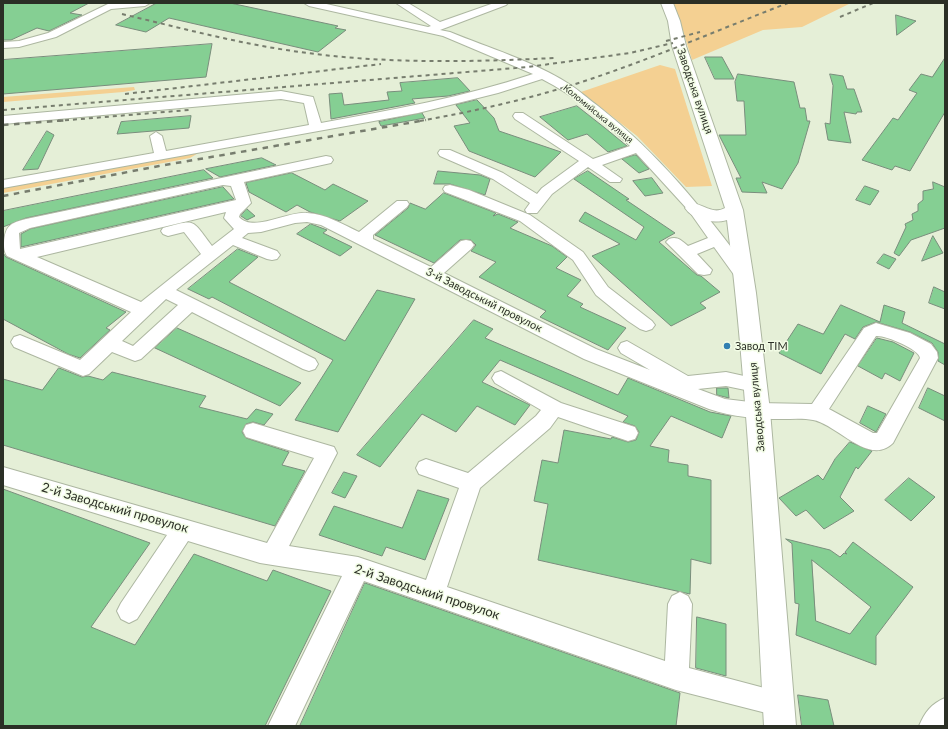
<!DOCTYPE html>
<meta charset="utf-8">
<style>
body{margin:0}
#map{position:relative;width:948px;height:729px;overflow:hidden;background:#e5efd7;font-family:Lato,sans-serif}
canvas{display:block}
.frame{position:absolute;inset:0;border:4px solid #2b2f26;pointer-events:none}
</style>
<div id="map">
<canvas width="948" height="729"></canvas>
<div class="frame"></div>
</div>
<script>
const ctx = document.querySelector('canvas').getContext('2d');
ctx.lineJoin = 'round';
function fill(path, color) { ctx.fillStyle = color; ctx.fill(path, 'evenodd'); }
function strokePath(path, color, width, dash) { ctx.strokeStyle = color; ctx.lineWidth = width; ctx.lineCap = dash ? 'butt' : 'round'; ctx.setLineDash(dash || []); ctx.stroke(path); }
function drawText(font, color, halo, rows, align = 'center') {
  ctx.font = font + ' Lato,sans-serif'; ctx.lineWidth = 3; ctx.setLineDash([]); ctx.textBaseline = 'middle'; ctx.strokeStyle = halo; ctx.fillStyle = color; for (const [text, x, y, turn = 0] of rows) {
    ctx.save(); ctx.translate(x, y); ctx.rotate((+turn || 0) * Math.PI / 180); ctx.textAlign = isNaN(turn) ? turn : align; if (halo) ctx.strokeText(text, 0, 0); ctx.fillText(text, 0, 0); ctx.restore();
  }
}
const green = new Path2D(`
 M672 3H851L802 27 763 30 692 60 679 18Z
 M660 65 675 69 712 186 686 187 637 136 581 92Z
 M134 87 135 90 123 92 3 102V97Z
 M200 152 190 158 3 193V187Z`);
const building = new Path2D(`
 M3 3H89L70 13 82 15 49 31 37 28 11 40H3Z
 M157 3H230L338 26 335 28 346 30 318 52 169 18 146 32 116 25Z
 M896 15 916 21 897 35Z
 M212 44 206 77 3 94V60Z
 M705 57H722L734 79H715Z
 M945 58V112L910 171 895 166 892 170 862 160 893 118 898 120 917 93 909 90 921 74 932 77Z
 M738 74 794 82 800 108H805L807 121H810L798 163 782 189 762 182 767 193 742 192 736 178H741L719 135H746L744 101H737L735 82Z
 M830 74 843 76 847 89H854L862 112H857L856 114 844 112 851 143 828 140 825 123 830 124 833 86Z
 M458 78 470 91 448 96 412 99 415 103 331 119 329 94 342 93 344 105 389 100 387 92 402 91 400 83Z
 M477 100 494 118 499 131 561 152 535 177 469 151 454 126 470 123 456 105Z
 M577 106 605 128 627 146 608 152 587 134 568 140 540 117Z
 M422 113 425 118 381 126 379 122Z
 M191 116 189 128 117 134 121 122Z
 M47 131 54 135 38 169 23 170Z
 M635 155H636L649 169 639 173 622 159Z
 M262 158 276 165 220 177 206 169Z
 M204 170 213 178 26 218 3 227V211Z
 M438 171 480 175 490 179 485 195 450 184H434Z
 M588 171 629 199 626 200 675 233 659 242 697 275 701 276 720 292 700 303 706 308 671 326 592 256 620 244 579 221 585 212 636 240 644 227 574 179Z
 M292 173 325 190 333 184 368 201 340 221 310 212 297 205 286 212 249 192 246 183Z
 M652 178 663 193 645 196 633 181Z
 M933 182 945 187V228L911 240 899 256 894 253 906 227 905 224 913 220 912 214 918 211V204L923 200V191L933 189Z
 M865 186 879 191 870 205 856 200Z
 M223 187 234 199 21 247V234L30 229Z
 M444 193 496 213 493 216 498 214 518 222 510 228 552 246 567 257 556 268 581 280 567 296 583 304 580 307 626 328 608 350 540 317 546 311 479 277 496 262 471 251 476 245 471 240H460L434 263 375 235 408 208 410 203 425 209Z
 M247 209 255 216 247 220 241 216Z
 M311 224 327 230 323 233 352 247 340 256 297 234Z
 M933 236 943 253 922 261Z
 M238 249 258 257 229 282 345 341 377 290 415 299 338 432 295 420 333 360 212 297 209 299 188 289Z
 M3 253 6 257 126 312 106 328 110 330 80 358 68 354 3 319Z
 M884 254 896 259 889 269 877 263Z
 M934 287 945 292V309L929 303Z
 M841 305 880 322 884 305 905 312 902 323 945 344V365L938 361V352L932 343 910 332 876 322 863 327 855 339 845 334 821 374 779 353 798 324 823 334Z
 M474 320 493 329 485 338 618 395 628 378 710 412 731 416 722 438 671 416 650 446 669 450 668 462 688 465V476L711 480V564L691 559 690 594 538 560 548 504 534 501 542 460 558 463 564 430 611 439 612 437 628 442 636 440 639 432 635 426 623 422 628 416 530 373 500 360 482 382 530 405 515 425 477 406 456 432 422 414 380 467 357 455Z
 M177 328 301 383 280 406 155 348Z
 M877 338 893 342 914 353 900 381 885 373 882 379 858 366Z
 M59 368 82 377 88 376 103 380 112 372 206 396 199 407 247 419 256 409 273 414 264 425 253 422 246 424 242 432 246 438 289 452 282 465 305 471 275 526 3 445V379L42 390Z
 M717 388H728L729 398 717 395Z
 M928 388 945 396V421L919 408Z
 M868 406 886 414 876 432 860 423Z
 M850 442 872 451 858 469 856 467 840 497 854 511 824 529 806 510 796 516 779 498 818 475 823 480 835 459Z
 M344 472 357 476 345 498 332 493Z
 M909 478 935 497 911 521 885 500Z
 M3 489 150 543 91 627 135 645 194 554 267 581 273 570 331 591 265 726H3Z
 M418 490 449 499 425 560 386 547 382 556 319 535 334 506 402 528Z
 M786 539 830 550 840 557 844 553 847 554 845 552 853 542 913 587 876 636V665L796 635 799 604 795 603 792 544ZM812 560 871 607 850 634 816 621Z
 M365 583 680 693 676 726H300Z
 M697 617 726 624V676L696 668Z
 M798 695 828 700 834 726H802Z`);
const minor = new Path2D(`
 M110 3H150L145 6 111 9 56 37 19 47 3 48V42L19 41 48 33Z
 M304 3H322L428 27 431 26 396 3H408L440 22 494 3H508L506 5 440 30 450 32C489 48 533 61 569 84 579 90 588 99 598 106 660 155 702 208 749 271L751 275 749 279 743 280 737 279 714 247 697 254 712 270 710 274 704 275 698 274 666 242 669 239C677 236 681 240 688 246L708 238 689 211 636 153 602 165 622 179 620 182H610L588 167 552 194 537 213H527L525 210 530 203 493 179 440 156 438 153 440 150H450L503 173 537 194 542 188 579 161 515 119 513 116 515 113H523L593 159 630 146C605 121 574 95 542 79L498 93 418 113 3 188V180L154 153 150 136 156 132 162 136 166 151 309 125 304 103 281 99 3 124V116L281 91 313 97 321 123C393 110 464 97 533 74L443 36 309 6Z
 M326 156 331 157 333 160 331 163 244 182 251 203 240 214 239 217C254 233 287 211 307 213 326 214 342 224 359 232L397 201H407L409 204 407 207 373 235V239L431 267 461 241 466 240 471 241 474 245 471 249 444 273 596 349 650 370 621 353 618 348 621 343 627 341 688 376 726 372 762 380 764 385 762 390 755 392 726 386 698 389 725 399 758 403 812 404 864 328 876 323 910 333 931 344 937 352 938 358 893 443C869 467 837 424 813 420 804 418 792 419 782 419 757 419 733 417 709 409L584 359 321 225 307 222 295 223 261 232 248 233 242 238 277 251 280 255 277 259 272 260 267 259 233 245 176 290 315 359 318 364 315 369 309 371 303 369 192 312 141 359 135 361 112 352 89 374 83 376 14 347 11 342 14 337 20 335 80 360 131 312 7 256C4 251 4 248 4 243 5 226 10 223 26 219ZM223 185 231 186 236 200 20 249 19 233 30 228ZM226 212 224 218 234 229 212 246C191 219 197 219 163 228L161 231 163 234 168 236 184 232 201 254 141 302 37 257ZM166 299 178 305 133 346 122 341ZM876 336C885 335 919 349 920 358L877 433H873L829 409Z
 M450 185 469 190 530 215 583 252 608 287 652 321 655 325 652 329 646 331 640 329 628 321 596 295 573 260 520 221 445 192 443 189 445 186Z
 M501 371 561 403 635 427 638 433 635 439 628 441 558 417 550 428 480 488 447 587 665 661 668 604 672 596 680 592 688 596 692 604 689 668 787 694 791 703 787 712 778 716 676 690 364 581 295 726H268L342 576 260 563 188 541 137 619 129 623 121 619 117 611 121 603 167 535 3 485V467L267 543 314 458 246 437 243 431 246 425 253 423 334 447 337 453 289 546 358 557 426 580 459 488 419 474 416 468 419 462 426 459 468 473 536 416 541 410 495 383 492 378 495 373Z`);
const major = new Path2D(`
 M661 3H673L680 21 686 46 743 210 756 293 770 411 796 726H764C755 557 748 388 727 220 713 224 693 220 685 208L688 204C702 201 711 216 725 208L672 46 668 21Z
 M945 698V726H919C925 712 931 704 945 698Z`);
const railFar1 = new Path2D(`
 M122 14C181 28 240 44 300 52 385 64 470 62 555 58
 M840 17 873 3
 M666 41 700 32
 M125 94 381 64
 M3 110 528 67 630 53 673 43
 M57 121 189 110
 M420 121C470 112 520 101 569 86 643 63 715 31 788 3`);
const rail = new Path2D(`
 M3 125 69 120
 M3 196 159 166 426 120`);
const markers = [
 [727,346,4,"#317fb1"]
];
const farStreetnames = [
 ["Коломийська вулиця",598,114,39]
];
const streetNames = [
 ["Заводська вулиця",695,91,71],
 ["3-й Заводський провулок",484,300,27],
 ["Заводська вулиця",757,407,-95]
];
const poiNames = [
 ["Завод ТІМ",735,346]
];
const nearStreetnames = [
 ["2-й Заводський провулок",115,508,16],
 ["2-й Заводський провулок",427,592,18]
];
fill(green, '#f4d092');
fill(building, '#85cf93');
strokePath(building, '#798d7c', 1);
strokePath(minor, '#adb7a1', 2);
strokePath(major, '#adb7a1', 2);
fill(minor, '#fff');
fill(major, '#fff');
strokePath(railFar1, '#777d6e', 2, [4, 4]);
strokePath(rail, '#777d6e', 2.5, [5.5, 5.5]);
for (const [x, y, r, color] of markers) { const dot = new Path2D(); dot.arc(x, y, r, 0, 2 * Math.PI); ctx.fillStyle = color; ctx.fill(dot); strokePath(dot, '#f2fce5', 1.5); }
drawText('9px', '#2b2f26', '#f2fce5', farStreetnames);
drawText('11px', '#2b2f26', '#f2fce5', streetNames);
drawText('11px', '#2b2f26', '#f2fce5', poiNames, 'left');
drawText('13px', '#2b2f26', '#f2fce5', nearStreetnames);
</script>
